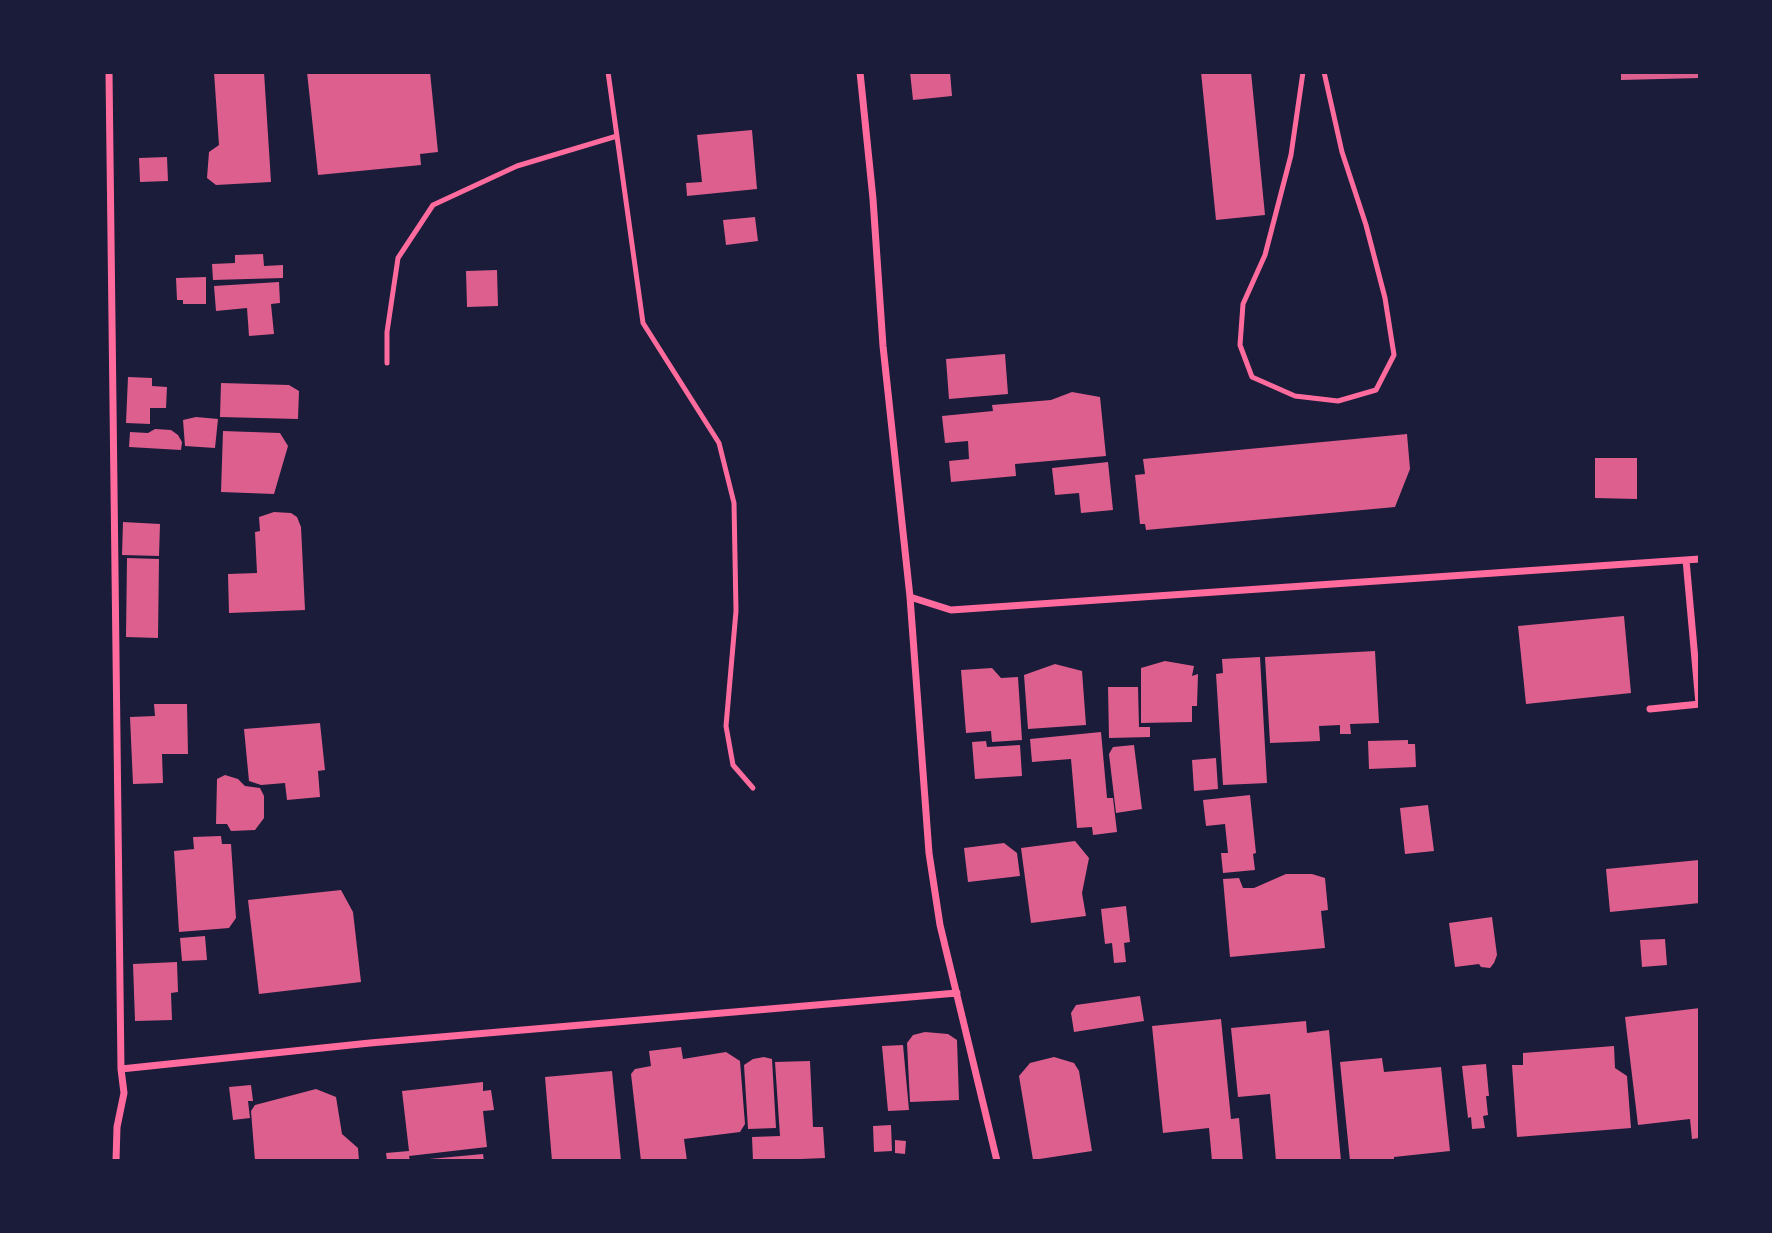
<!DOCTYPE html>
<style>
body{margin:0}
#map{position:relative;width:1772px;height:1233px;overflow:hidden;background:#1b1b3a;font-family:Bitter,serif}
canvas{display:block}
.frame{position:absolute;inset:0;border:74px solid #1b1b3a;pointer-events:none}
</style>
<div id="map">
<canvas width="1772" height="1233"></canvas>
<div class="frame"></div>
</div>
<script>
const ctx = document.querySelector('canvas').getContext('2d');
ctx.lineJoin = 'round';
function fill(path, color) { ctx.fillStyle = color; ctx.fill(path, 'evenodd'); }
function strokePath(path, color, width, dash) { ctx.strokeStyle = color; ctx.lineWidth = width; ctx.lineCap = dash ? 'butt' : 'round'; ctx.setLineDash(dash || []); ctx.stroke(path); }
const building = new Path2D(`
 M214 72H264L271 182 216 185 207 178 209 152 219 145Z
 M307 72H430L438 152 420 154 421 165 318 175Z
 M910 72H950L952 96 913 100Z
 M1201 72H1251L1265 215 1216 220Z
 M1621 72H1700V78L1621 80Z
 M752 130 757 189 687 196 686 183 702 182 697 135Z
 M167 157 168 181 140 182 139 158Z
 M755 217 758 241 726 245 723 220Z
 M263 254 264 266 283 265V278L213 280 212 264 235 263V255Z
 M497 270 498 306 467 307 466 271Z
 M206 277V304H183V300H177L176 278Z
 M279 282 280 303 271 304 274 334 249 336 247 308 216 311 214 286Z
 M1005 354 1008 394 949 399 946 359Z
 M128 377 152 378V386L167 387 166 408H150V424L126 423Z
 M221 383 289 385 299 391 298 419 220 417Z
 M1072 392 1100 397 1106 456 1015 464 1016 476 951 482 949 461 969 459 968 441 945 443 942 416 993 411 992 405 1051 400Z
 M196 417 218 419 215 448 185 446 183 420Z
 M155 429 171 430 178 435 182 442 181 450 129 447 130 432 148 433Z
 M223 431 280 433 288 446 274 494 221 492Z
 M1407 434 1410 469 1395 507 1146 530 1145 524H1140L1135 475 1145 474 1143 459Z
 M1595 458H1637V499L1595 498Z
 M1108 462 1113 510 1081 513 1079 493 1055 495 1052 468Z
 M274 512 291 513 297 517 301 527 305 610 229 613 228 574 257 573 255 532 260 531 259 517Z
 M123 522 160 524 159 556 122 555Z
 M127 558 159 559 158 638 126 637Z
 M1624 616 1631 693 1526 704 1518 626Z
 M1375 651 1379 723 1350 724 1351 734H1340V725L1319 726 1320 741 1270 743 1265 657Z
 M1260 657 1267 783 1223 785 1216 674 1223 673 1222 659Z
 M1165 661 1194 666 1192 676 1198 674 1197 706H1192V722L1141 723V668Z
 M1055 664 1082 671 1086 725 1028 729 1024 675Z
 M992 668 1001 678 1018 677 1022 740 992 742 991 731 966 733 961 670Z
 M1108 687H1138L1139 727H1150V737L1109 738Z
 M154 704H187L188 754H162L163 783 133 784 130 717 155 716Z
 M320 723 325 770 318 771 320 797 287 800 285 783 261 785 249 781 244 729Z
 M1101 732 1107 798H1113L1117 832 1093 835 1092 827 1077 828 1071 759 1032 762 1030 739Z
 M1408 740V744H1415L1416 767 1369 769 1368 741Z
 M986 741 987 747 1020 745 1022 776 975 779 972 742Z
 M1134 745 1142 809 1116 813 1109 754 1113 747Z
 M1216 758 1218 789 1194 791 1192 760Z
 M225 775 238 779 245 786 260 788 264 796V818L255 830 231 831 227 824H216L217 779Z
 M1250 795 1256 853 1253 854 1255 870 1223 873 1221 853H1228L1225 824 1206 826 1203 800Z
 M1428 805 1434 851 1405 854 1400 808Z
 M221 836 222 844H231L236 918 229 928 179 932 174 851 194 849 193 837Z
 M1075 841 1089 858 1082 893 1086 916 1031 923 1021 848Z
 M1004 843 1017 853 1020 876 968 882 964 848Z
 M1699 860 1700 903 1610 912 1606 869Z
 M1286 874H1312L1325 878 1328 910 1321 911 1325 948 1230 957 1223 879 1239 878 1243 888H1254Z
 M341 890 353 912 361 982 259 994 248 900Z
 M1126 906 1130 942 1124 943 1126 962 1114 963 1112 943 1105 944 1101 909Z
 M1492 917 1497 955 1494 963 1490 968 1481 967 1479 964 1455 967 1449 923Z
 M205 936 207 960 182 961 180 938Z
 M1665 939 1667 965 1642 967 1640 940Z
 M177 962 178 992 171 993 172 1020 135 1021 133 964Z
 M1140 996 1144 1021 1074 1032 1071 1013 1076 1005Z
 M1700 1008V1138L1692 1139 1690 1119 1638 1125 1625 1017Z
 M1221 1019 1231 1119 1239 1118 1243 1161H1212L1209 1128 1163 1133 1152 1026Z
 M1306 1021 1307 1033 1329 1030 1341 1161H1276L1270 1094 1238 1097 1231 1028Z
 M925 1032 948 1034 957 1040 959 1100 910 1102 907 1043 913 1035Z
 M903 1045 909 1110 888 1111 882 1046Z
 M1614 1046 1615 1068 1627 1076 1631 1128 1517 1137 1512 1065H1523V1053Z
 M681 1047 683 1059 726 1052 740 1061 745 1124 740 1132 684 1139 687 1161H641L631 1074 635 1069 651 1066 649 1051Z
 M764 1057 772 1059 776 1128 748 1129 744 1065 753 1059Z
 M1054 1057 1074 1063 1079 1071 1092 1151 1033 1160 1019 1076 1030 1063Z
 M1382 1058 1384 1072 1441 1067 1450 1151 1394 1157V1161H1350L1340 1062Z
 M810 1061 813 1127H823L825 1158 753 1161 752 1137 780 1136 775 1062Z
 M1486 1064 1489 1096H1486L1488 1115 1483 1116 1485 1128 1472 1129 1471 1117 1468 1118 1462 1066Z
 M612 1071 621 1161H552L545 1077Z
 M483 1082V1091L491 1090 494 1110 483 1111 487 1147 409 1156 410 1161H387L386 1153 409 1151 402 1091Z
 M251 1085 253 1101H248L250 1118 233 1120 229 1087Z
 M316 1089 336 1097 342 1134 358 1148 359 1161H255L251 1111 255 1105Z
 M891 1125 892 1151 874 1152 873 1126Z
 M895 1140 906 1141 905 1154 895 1153Z
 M483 1154 484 1161H429V1159Z`);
const service = new Path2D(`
 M608 72 643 323 719 443 734 503 736 611 726 726 733 765 753 788
 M1303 72 1291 155 1265 255 1243 304 1240 345 1252 377 1295 396 1338 401 1376 390 1394 355 1385 298 1366 225 1342 152 1324 72
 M387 363V332L398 258 433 205 517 166 617 136`);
const minor = new Path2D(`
 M109 72 121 1069 124 1093 117 1127 116 1161
 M860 72 873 199 883 346 910 597 929 853 940 925 997 1161
 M1686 560 1699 704
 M910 597 951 610 1700 559
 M1650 709 1700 704
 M121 1069 370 1043 957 993`);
fill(building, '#dd5f8e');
strokePath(service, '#ff6b9d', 5);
strokePath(minor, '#ff6b9d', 7);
</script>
